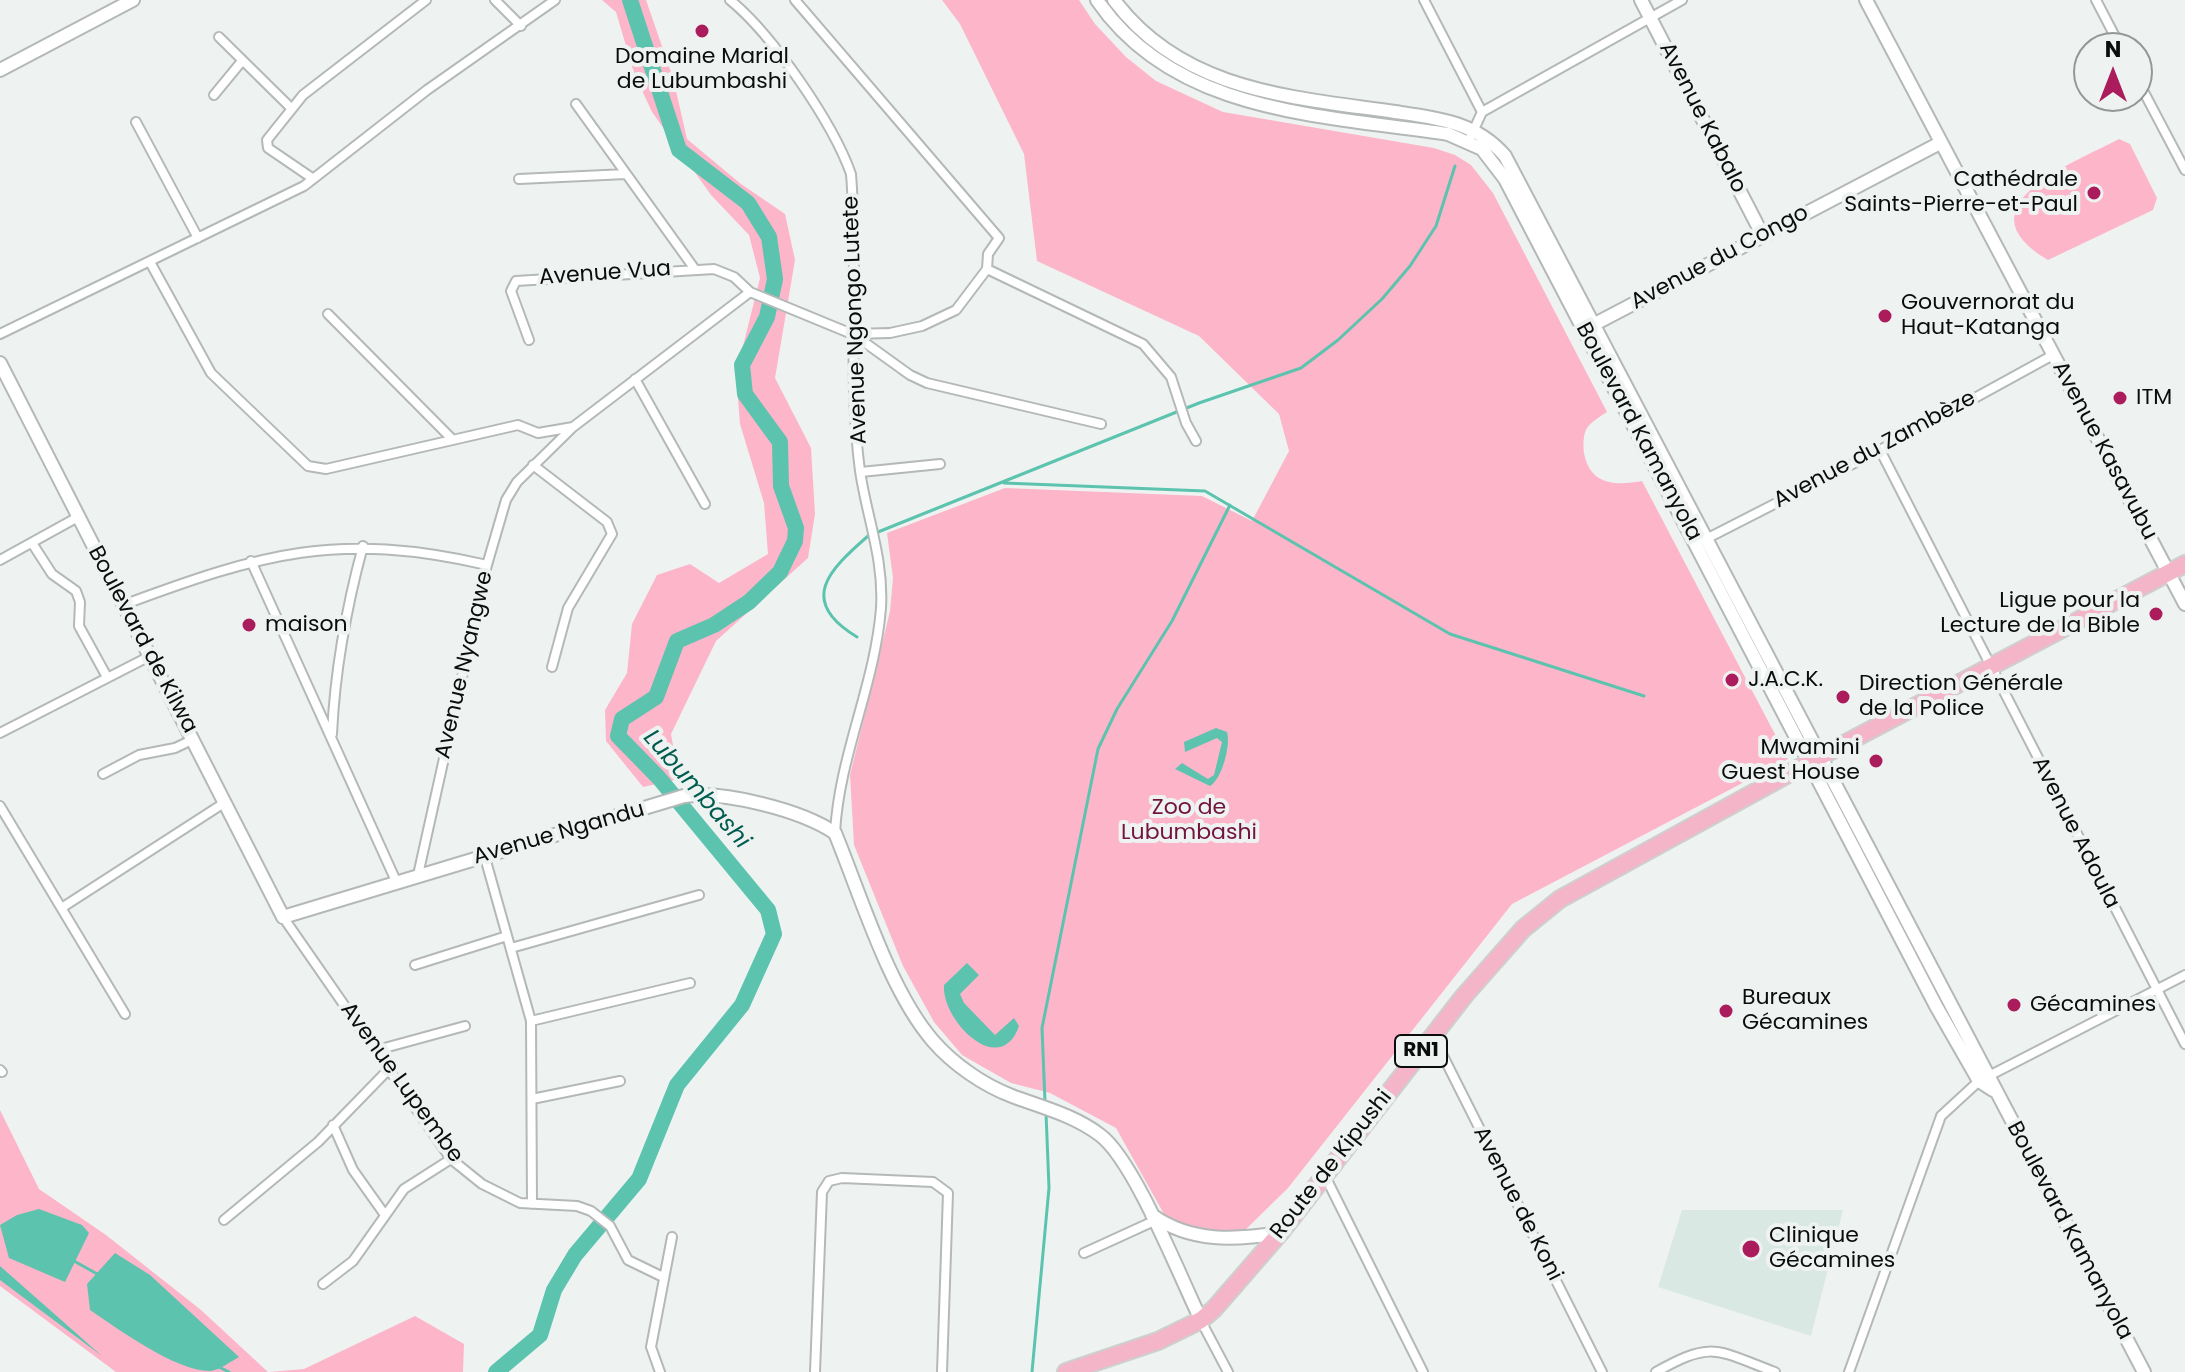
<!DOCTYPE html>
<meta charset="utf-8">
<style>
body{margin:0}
#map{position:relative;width:2185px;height:1372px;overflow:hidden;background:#eef3f2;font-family:Poppins,sans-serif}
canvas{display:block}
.north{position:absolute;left:2073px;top:32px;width:80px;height:80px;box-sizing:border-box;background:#eef3f2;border:2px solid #939796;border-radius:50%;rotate:0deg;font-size:22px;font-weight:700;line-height:32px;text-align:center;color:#0b0d0d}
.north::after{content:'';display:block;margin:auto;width:28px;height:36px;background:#aa1c5c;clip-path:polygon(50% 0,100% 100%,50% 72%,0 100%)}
</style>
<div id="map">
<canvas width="2185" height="1372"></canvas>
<div class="north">N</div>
</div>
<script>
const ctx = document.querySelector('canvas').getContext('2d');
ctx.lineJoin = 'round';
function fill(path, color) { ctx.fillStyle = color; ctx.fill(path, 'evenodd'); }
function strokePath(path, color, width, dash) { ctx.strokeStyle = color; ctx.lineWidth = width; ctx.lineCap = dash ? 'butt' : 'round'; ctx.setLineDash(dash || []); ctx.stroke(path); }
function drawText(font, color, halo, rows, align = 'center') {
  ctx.font = font + ' Poppins,sans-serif'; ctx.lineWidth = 8; ctx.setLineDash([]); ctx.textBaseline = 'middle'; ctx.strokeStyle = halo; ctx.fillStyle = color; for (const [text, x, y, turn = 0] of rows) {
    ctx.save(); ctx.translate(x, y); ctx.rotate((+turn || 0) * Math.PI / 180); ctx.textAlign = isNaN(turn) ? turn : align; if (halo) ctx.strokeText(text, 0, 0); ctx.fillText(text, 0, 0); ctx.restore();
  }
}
const built = new Path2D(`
 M1682 1210H1843L1811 1336 1658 1287Z`);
const green = new Path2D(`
 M602 0H646L673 78 687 139 741 184 785 214 795 260 775 378 811 448 815 514 808 558 716 641 671 734 679 779 643 787 606 741 605 710 627 673 632 624 657 575 690 564 719 583 768 554 764 503 740 424 736 374 760 278 749 235 711 195 652 112 634 73 616 12Z
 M942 0H1079L1095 24 1126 57 1156 81 1223 112 1434 148 1455 155 1471 165 1493 193 1607 412C1601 416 1591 422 1587 428 1583 434 1583 446 1584 453 1590 485 1615 486 1642 481L1788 759 1512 904 1288 1188 1238 1237 1169 1223 1116 1128 1050 1093 1011 1083 962 1055 934 1022 903 966 854 845 850 775 890 611 893 578 887 533 1005 488 1202 496 1252 521 1289 451 1279 414 1199 336 1037 261 1024 154 960 24Z
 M2119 139 2130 144 2157 198 2153 210 2048 260C1957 206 2074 163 2119 139Z
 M0 1110 39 1189 106 1235 201 1310 268 1372H116L0 1286Z
 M415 1316 464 1344 463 1372H269L304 1369Z`);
const water = new Path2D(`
 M1216 728 1227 732C1231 745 1222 779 1210 786L1175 769 1182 763 1208 779 1214 775 1222 742 1217 738 1185 752 1184 742Z
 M967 963 979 975 960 994 964 1003 995 1035 1014 1018 1019 1026C1000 1080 941 1020 944 985Z
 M39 1209 82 1225 89 1233 65 1282 9 1258 0 1225 17 1215Z
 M115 1253 150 1275 239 1357C230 1362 221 1369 211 1371 177 1372 118 1329 90 1310L87 1284Z
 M0 1266 102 1356 0 1280Z`);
const stream = new Path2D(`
 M1004 483 1205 491 1450 634 1644 696
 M857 637C797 601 829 570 868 536L1199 403 1301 368 1338 340 1382 299 1410 266 1436 226 1455 166
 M1045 1102 1042 1028 1098 749 1117 709 1172 621 1230 505
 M74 1261 99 1275
 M215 1365 229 1372
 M1032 1372 1049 1188 1046 1113`);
const river = new Path2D(`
 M496 1372 540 1335 554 1290 575 1255 639 1179 677 1085 742 1005 774 934 768 910 659 778 618 736 622 719 656 697 677 641 714 625 749 602 780 572 795 541 796 528 781 486 780 442 745 394 742 365 767 317 775 279 769 237 748 203 679 150 630 0`);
const street = new Path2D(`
 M495 0 521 26
 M730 0C772 34 833 123 851 174 859 272 847 372 860 471 867 518 884 559 881 608 875 685 839 756 835 833
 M1424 0 1482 112
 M2096 0 2121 48
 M219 37 290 107
 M2137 79 2185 170
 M214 95 242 61
 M576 104 694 268
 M136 122 198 238
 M1471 136 1482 112 1682 0
 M312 178 268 148 267 140 303 95 426 0
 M519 179 626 174
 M150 262 211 373 308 466 326 469 518 425 538 433 573 427
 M987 269 1143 344 1171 377 1186 423 1196 441
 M328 314 453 440
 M0 334 304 186 427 90 555 0
 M853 334 910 375 927 383 1101 424
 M529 340 511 291 516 281 714 269 734 277 750 292 852 334 890 333 922 326 956 310 987 269 988 254 999 238 795 0
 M635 379 705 504
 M1880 450 2185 1044
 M533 465 607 522 612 534 568 608 552 667
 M861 472 940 464
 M1704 540 1880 450 2053 355
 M32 543 52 574 76 591 80 602 79 626 107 677
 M0 560 78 517
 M251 561 396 881
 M123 605C263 553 337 531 487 565
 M0 733 150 656
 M332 734C335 669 346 609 363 546
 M103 774 139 755 175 748 194 739
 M0 806 125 1014
 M484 854 531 1021 532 1204
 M418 875 487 565 506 500 517 482 573 427 750 292
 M63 907 224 803
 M283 917 451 1159 482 1184 520 1203 577 1206 591 1211 610 1226 628 1260 663 1277
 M511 948 699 895
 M415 965 507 936
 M531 1021 690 983
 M1433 1036 1602 1372
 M377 1050 465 1026
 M0 1070 2 1072
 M532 1099 620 1081
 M333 1125 353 1170 385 1215
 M1325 1176 1423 1372
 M224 1220 318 1142 388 1070
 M1084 1253 1154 1221
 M323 1284 353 1261 404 1189 451 1159
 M1201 1321 1228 1372
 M660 1372 651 1347 672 1237
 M815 1372 822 1192 829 1181 842 1178 933 1182 948 1193 942 1372
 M1656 1372C1713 1340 1716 1350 1775 1372
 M1849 1372 1941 1116 1979 1081 2185 975`);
const secondary = new Path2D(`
 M1097 0C1175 114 1323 115 1448 134L1482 149 1505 179 1936 1006 1979 1081 1993 1090
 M1114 0C1182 91 1290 97 1395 112 1437 118 1476 122 1505 156L2144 1372
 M1641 0 1763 236
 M1866 0 2185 604
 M0 70 133 0
 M1591 326 1940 143
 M0 363 283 917 684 796C725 791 801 810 835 833 861 896 889 990 933 1041 953 1064 983 1085 1012 1096 1041 1107 1074 1115 1100 1135 1134 1160 1180 1277 1201 1320
 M1152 1215C1191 1243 1236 1240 1280 1233`);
const highway = new Path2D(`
 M1066 1372 1158 1341 1201 1320 1214 1309 1280 1233 1464 996 1523 929 1560 899 1810 762 2185 564`);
const markers = [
 [702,31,8,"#aa1c5c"],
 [2094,193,8,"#aa1c5c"],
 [1885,316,8,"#aa1c5c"],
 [2120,398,8,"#aa1c5c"],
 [2156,614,8,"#aa1c5c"],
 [249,625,8,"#aa1c5c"],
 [1732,680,8,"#aa1c5c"],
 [1843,697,8,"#aa1c5c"],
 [1876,761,8,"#aa1c5c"],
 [2014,1005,8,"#aa1c5c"],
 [1726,1011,8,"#aa1c5c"],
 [1751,1249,10,"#aa1c5c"]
];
const shields = [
 [1421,1051,52]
];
const shieldNames = [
 ["RN1",1421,1051]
];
const poiNames = [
 ["Domaine Marial",702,57,"center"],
 ["de Lubumbashi",702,82,"center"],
 ["Cathédrale",2078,180,"right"],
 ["Saints-Pierre-et-Paul",2078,205,"right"],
 ["Gouvernorat du",1901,303],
 ["Haut-Katanga",1901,328],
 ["ITM",2136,398],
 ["Ligue pour la",2140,601,"right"],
 ["Lecture de la Bible",2140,626,"right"],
 ["maison",265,625],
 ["J.A.C.K.",1748,680],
 ["Direction Générale",1859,684],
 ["de la Police",1859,709],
 ["Mwamini",1860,748,"right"],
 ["Guest House",1860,773,"right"],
 ["Bureaux",1742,998],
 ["Gécamines",1742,1023],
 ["Gécamines",2030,1005],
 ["Clinique",1769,1236],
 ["Gécamines",1769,1261]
];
const streetNames = [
 ["Avenue Kabalo",1702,118,63],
 ["Avenue du Congo",1720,258,-28],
 ["Avenue Vua",605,274,-4],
 ["Avenue Ngongo Lutete",856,320,-92],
 ["Boulevard Kamanyola",1638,432,62],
 ["Avenue du Zambèze",1875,450,-28],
 ["Avenue Kasavubu",2104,451,62],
 ["Boulevard de Kilwa",142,640,62],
 ["Avenue Nyangwe",465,665,-77],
 ["Avenue Adoula",2075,833,63],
 ["Avenue Ngandu",559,834,-16],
 ["Avenue Lupembe",401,1083,54],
 ["Route de Kipushi",1332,1165,-52],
 ["Avenue de Koni",1517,1204,63],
 ["Boulevard Kamanyola",2069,1231,62]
];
const parkNames = [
 ["Zoo de",1189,808],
 ["Lubumbashi",1189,833]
];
const waterNames = [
 ["Lubumbashi",696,790,49]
];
fill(built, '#dae8e4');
fill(green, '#fdb5ca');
fill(water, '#5cc3ae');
strokePath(stream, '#5cc3ae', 3);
strokePath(river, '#5cc3ae', 16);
strokePath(street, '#b4b9b8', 12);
strokePath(secondary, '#b4b9b8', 16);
strokePath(highway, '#cecfcf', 20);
strokePath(street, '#fff', 8);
strokePath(secondary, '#fff', 12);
strokePath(highway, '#f3b5c7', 16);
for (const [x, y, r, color] of markers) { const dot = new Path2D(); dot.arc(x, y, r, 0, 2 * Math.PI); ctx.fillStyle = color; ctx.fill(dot); strokePath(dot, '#eef3f2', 3); }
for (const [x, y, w] of shields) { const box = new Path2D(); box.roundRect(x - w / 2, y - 16, w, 32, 6); ctx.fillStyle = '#eef3f2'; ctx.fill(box); strokePath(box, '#0b0d0d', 2); }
drawText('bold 20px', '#0b0d0d', null, shieldNames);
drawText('22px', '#0b0d0d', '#eef3f2', poiNames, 'left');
drawText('22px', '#0b0d0d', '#eef3f2', streetNames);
drawText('22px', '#72143d', '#eef3f2', parkNames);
drawText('italic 24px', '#005c4f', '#eef3f2', waterNames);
</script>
